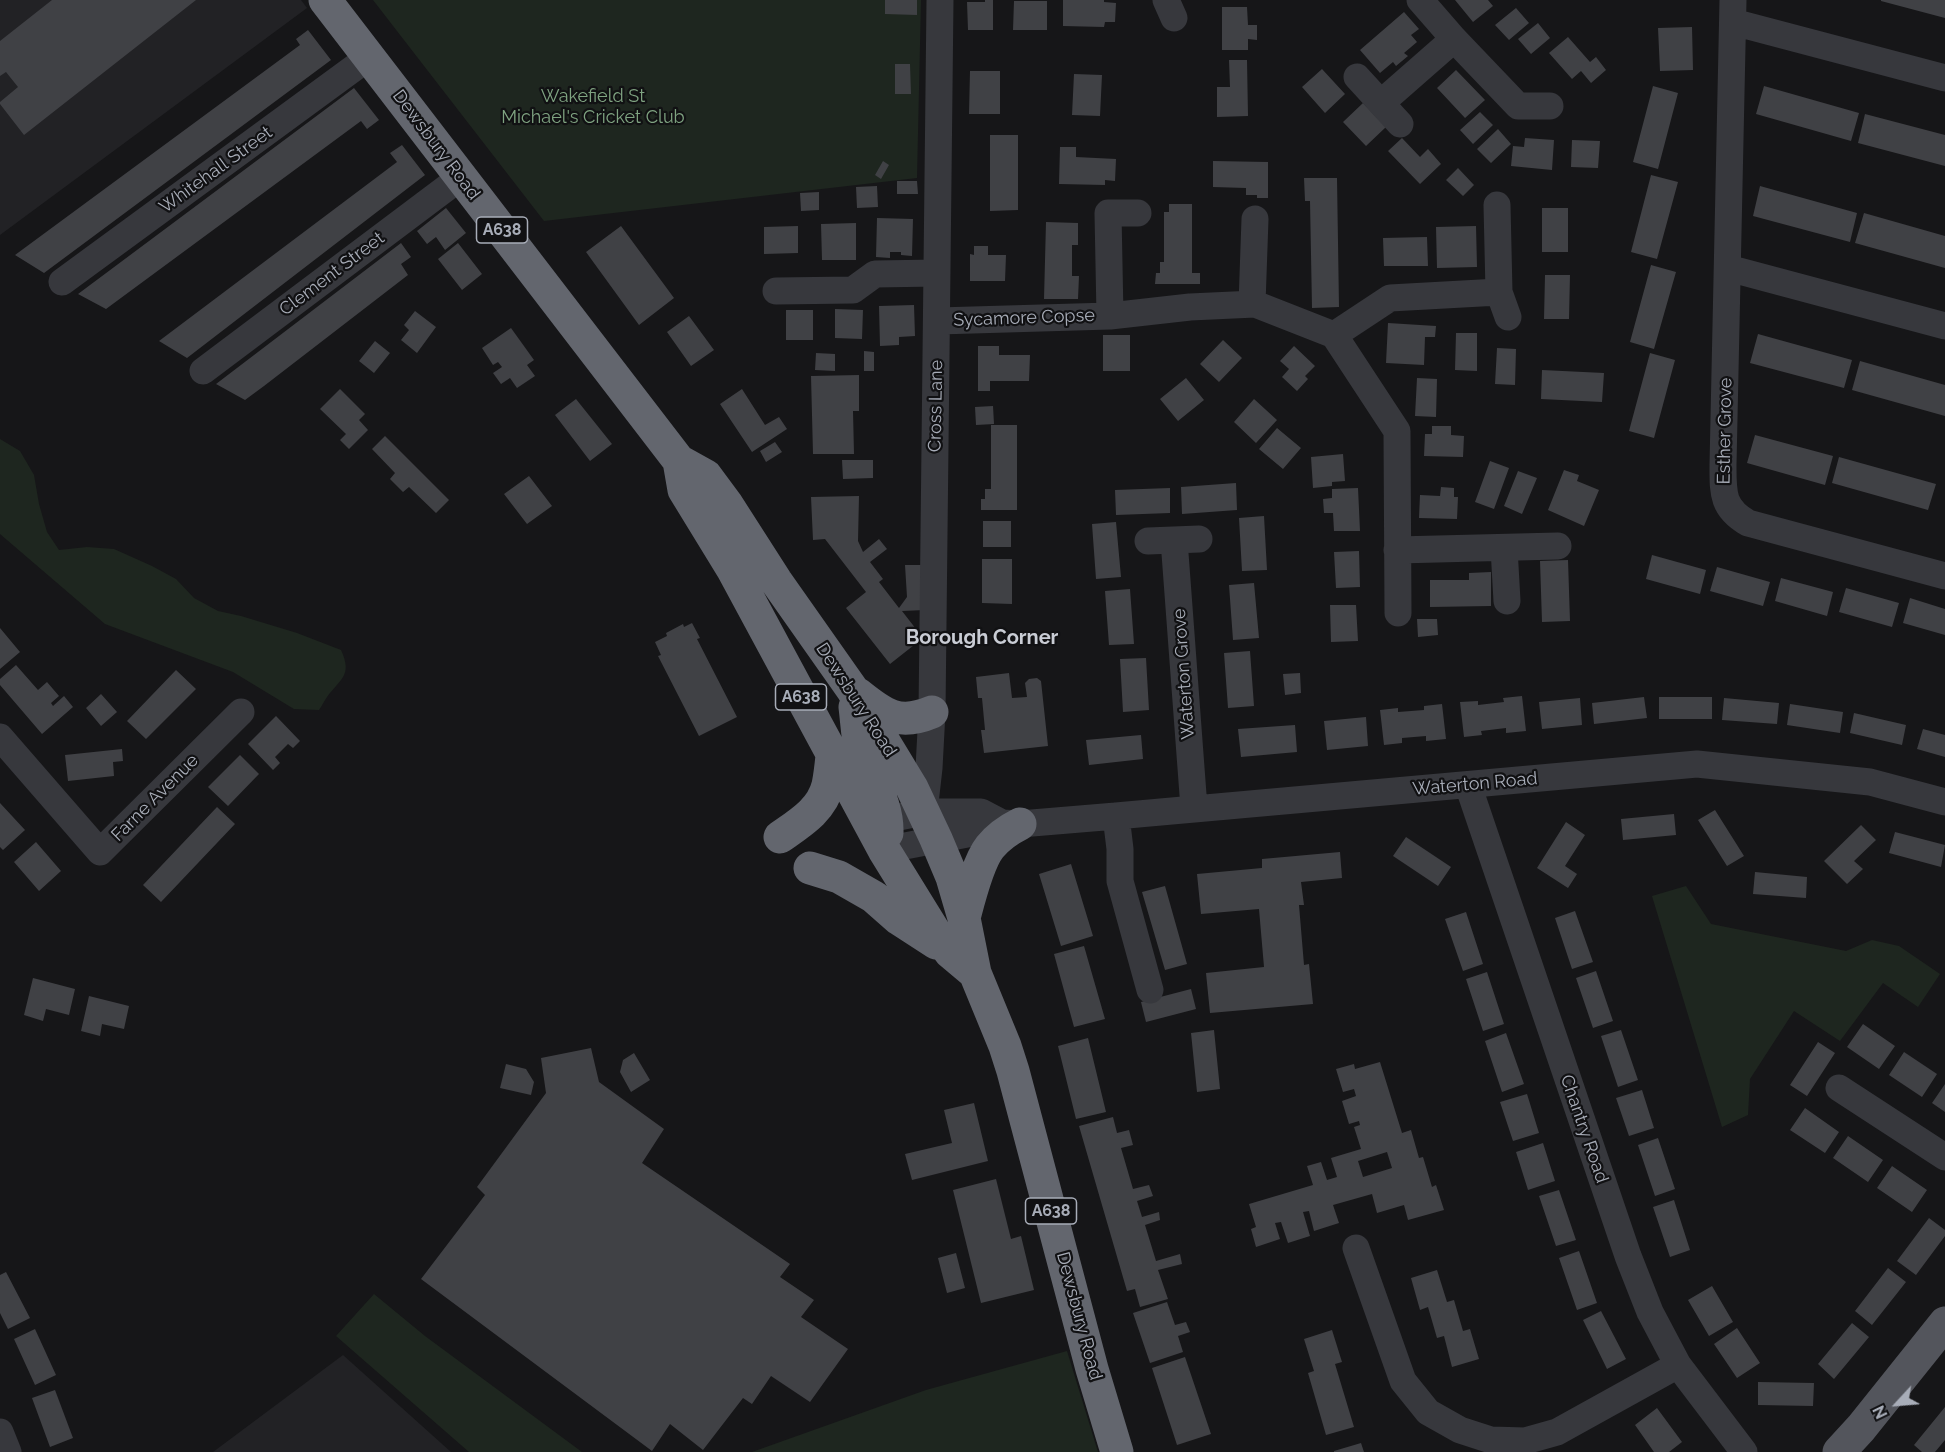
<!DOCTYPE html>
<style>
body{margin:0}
#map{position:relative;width:1945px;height:1452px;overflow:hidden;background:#161618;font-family:Raleway,sans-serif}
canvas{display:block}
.north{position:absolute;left:1867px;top:1374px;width:60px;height:60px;-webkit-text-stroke:4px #111113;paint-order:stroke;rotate:244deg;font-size:16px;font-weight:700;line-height:24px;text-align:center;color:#a8adb8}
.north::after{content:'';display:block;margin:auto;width:21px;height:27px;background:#a8adb8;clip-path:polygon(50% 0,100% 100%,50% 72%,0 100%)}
</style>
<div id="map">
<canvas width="1945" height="1452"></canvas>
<div class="north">N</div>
</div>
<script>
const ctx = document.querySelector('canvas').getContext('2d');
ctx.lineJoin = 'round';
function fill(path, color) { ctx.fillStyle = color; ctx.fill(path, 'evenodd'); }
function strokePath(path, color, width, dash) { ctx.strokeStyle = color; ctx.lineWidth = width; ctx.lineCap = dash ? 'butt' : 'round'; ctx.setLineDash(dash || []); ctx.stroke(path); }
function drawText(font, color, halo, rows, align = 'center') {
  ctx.font = font + ' Raleway,sans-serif'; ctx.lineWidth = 4.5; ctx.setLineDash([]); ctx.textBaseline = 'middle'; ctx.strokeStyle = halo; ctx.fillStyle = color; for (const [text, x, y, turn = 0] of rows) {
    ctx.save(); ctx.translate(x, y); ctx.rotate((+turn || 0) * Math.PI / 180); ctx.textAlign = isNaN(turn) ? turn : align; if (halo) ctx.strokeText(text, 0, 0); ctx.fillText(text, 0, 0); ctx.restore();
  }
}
const built = new Path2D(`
 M0 0H301L307 8 0 235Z
 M343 1355 451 1452H213Z`);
const green = new Path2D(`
 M373 0H921L917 178 544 221Z
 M0 439 20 451 34 475 39 504 47 532 59 550 87 547 114 549 152 566 176 579 194 598 218 611 241 616 297 633 341 650C353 676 340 679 327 697 324 701 322 706 319 710L294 709 233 672 105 624 0 534Z
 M1686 886 1711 924 1846 951 1872 940 1899 946 1940 974 1918 1007 1883 983 1840 1041 1794 1011 1750 1079 1748 1115 1722 1127 1652 896Z
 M374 1294 425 1336 582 1452H469L336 1336Z
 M1067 1351 1098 1452H752L926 1390Z`);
const building = new Path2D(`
 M52 0H196L24 135 0 104V102L18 87 6 72 0 76V41Z
 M885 0H917V15L885 14Z
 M985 0H993V30H968L967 2H985Z
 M1063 0H1104V2L1116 3 1115 22H1105L1104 27 1063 26Z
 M1455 0H1488L1493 6 1473 22Z
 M1881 0H1945V18L1881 1Z
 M1014 1H1047V30H1013Z
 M1222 7H1247L1248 25H1257V40L1248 39V50H1222Z
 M1516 8 1529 23 1509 40 1495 25Z
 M1404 12 1419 29 1411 35 1417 42 1404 53 1408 56 1396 66 1393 62 1380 73 1360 50Z
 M1538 23 1550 38 1531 54 1518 39Z
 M1692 27 1693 70 1660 71 1658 28Z
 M308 30 331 60 44 273 15 255 300 45 296 39Z
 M1568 37 1590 62 1596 57 1606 70 1591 83 1581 71 1572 79 1549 53Z
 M1229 60H1247L1248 116 1217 117V87H1230Z
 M895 64H910L911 94H895Z
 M1322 69 1345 94 1325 113 1302 87Z
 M1456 70 1485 100 1465 118 1437 88Z
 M970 71H1000V114H969Z
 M1074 74 1102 75 1100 116 1072 115Z
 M1653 86 1678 93 1658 169 1633 162Z
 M1764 86 1859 113 1851 141 1756 114Z
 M354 88 379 120 367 129 361 121 106 309 78 294Z
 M1363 103 1386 127 1366 146 1343 122Z
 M1480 112 1493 125 1473 144 1460 130Z
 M1865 114 1945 135V166L1858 143Z
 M1498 129 1511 144 1491 163 1477 149Z
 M990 135H1018V210L990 211Z
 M1402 138 1420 157 1428 149 1441 164 1420 184 1388 151Z
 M1525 138 1554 140 1552 170 1511 166 1513 146 1524 147Z
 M1572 140 1600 141 1598 168 1571 167Z
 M402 145 425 175 187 358 159 341 397 162 390 153Z
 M1060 147H1076V157L1116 159 1115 181 1105 180V185L1059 184Z
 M883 161 889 165 881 179 875 175Z
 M1213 161 1268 162V198H1257V195H1246V188L1213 187Z
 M1458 168 1474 185 1463 196 1446 180Z
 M1651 175 1678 182 1657 259 1631 252Z
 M1304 178H1337L1339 307 1312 308 1310 201H1305Z
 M897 181H917L918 194H897Z
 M877 186 878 207 857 208 856 187Z
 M1760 186 1857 213 1850 242 1753 216Z
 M819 192V210L801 211 800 193Z
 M1169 204H1192V273H1200V284H1155L1156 273H1160V262H1164V212H1169Z
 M446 208 466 233 445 250 436 237 427 244 417 231Z
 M1542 208H1568V252H1542Z
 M1864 213 1945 236V268L1855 243Z
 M877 218 913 219 912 256 901 255V252H890V258L876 257Z
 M1046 222 1078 223V245H1072V276H1079L1078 299H1044Z
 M856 223V260H822L821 224Z
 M621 226 674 298 639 325 586 252Z
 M798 226V253L764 254V227Z
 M1476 226 1477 267 1437 268 1436 227Z
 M1427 237 1428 266H1384L1383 238Z
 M401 243 411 257 401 264 408 275 264 386 245 400 216 384Z
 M458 243 482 274 462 290 438 259Z
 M974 246H988V255H1006L1005 281H970V254L974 255Z
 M1651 265 1676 272 1654 349 1630 342Z
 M1545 275H1570L1569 319H1544Z
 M914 305 915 336 899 337V345L880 346 879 306Z
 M835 309 863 310 862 339 835 338Z
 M786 310H813V340H786Z
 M415 311 436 327 417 353 401 340 409 330 404 325Z
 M689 316 714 350 691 366 667 332Z
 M1388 323 1436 326 1435 337H1425L1424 365 1386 363Z
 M511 328 534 360 527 365 535 376 517 388 510 378 501 384 493 373 502 367 498 362 493 365 482 348Z
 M1456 333H1477V371L1455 370Z
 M1758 334 1852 360 1844 388 1750 363Z
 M1103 335H1130V371H1103Z
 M1223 340 1242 358 1219 382 1200 364Z
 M375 341 390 353 374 373 359 361Z
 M978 346H999V355H1030L1029 381H990V391H978Z
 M1294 346 1315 366 1305 376 1308 379 1297 391 1282 377 1289 369 1280 361Z
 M1497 348 1516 349 1515 385 1495 384Z
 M864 351 874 352V371H864Z
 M816 353 835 354V371L815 370Z
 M1650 353 1675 360 1654 438 1629 431Z
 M1860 361 1945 385V416L1852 390Z
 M1542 370 1604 373 1602 402 1541 399Z
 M859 375V411H853L854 454H813L811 376Z
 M1186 378 1204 400 1178 421 1160 399Z
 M1417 378 1437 379 1436 417 1415 416Z
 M340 389 365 414 359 420 368 430 349 449 340 440 346 434 320 409Z
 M742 389 765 425 779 417 787 429 752 452 720 404Z
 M576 399 612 444 590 461 555 415Z
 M1254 399 1277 420 1256 443 1234 422Z
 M993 406 994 424 976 425 975 407Z
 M991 425H1017V510H981V499H985V489H991Z
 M1432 426H1451V435L1464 436 1463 457 1424 456 1425 434H1432Z
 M1277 428 1301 448 1283 469 1259 449Z
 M1755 435 1833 456 1825 485 1747 463Z
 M385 436 449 500 436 513 409 487 403 492 390 479 395 473 372 449Z
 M775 442 782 452 766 462 760 451Z
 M1343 454 1345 481 1332 482V486L1313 488 1311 457Z
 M1839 457 1936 484 1928 510 1832 483Z
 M842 460H873V478L843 479Z
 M1490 461 1509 468 1494 509 1475 502Z
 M1564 470 1579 475 1577 481 1599 490 1584 526 1548 510Z
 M1518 471 1537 478 1522 514 1504 506Z
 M529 476 552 506 527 524 504 494Z
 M1236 483 1237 510 1182 514 1181 487Z
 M1441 487 1454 488V497H1458L1457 519 1419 518 1420 495 1440 496Z
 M1170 488V513L1116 515 1115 490Z
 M1358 488 1360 531H1334L1333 513H1324L1323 499 1332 498V489Z
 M859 496 858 541 863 552 879 539 887 549 870 562 883 579 879 582 899 608 907 597 905 565H923L925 610 902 611 923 638 890 664 846 608 866 592 825 539 813 540 811 497Z
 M1264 516 1267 570 1242 571 1239 518Z
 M983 521H1011V547H983Z
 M1116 522 1121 577 1096 579 1092 524Z
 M1359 551 1360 587 1336 588 1334 552Z
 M1652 555 1706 570 1700 594 1646 579Z
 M982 559H1012V604L982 603Z
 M1568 560 1570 621 1542 622 1540 561Z
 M1717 567 1770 582 1763 606 1710 591Z
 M1491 572V606L1430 607V580H1469V573Z
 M1781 578 1833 592 1827 616 1775 601Z
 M1254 583 1259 638 1233 640 1229 585Z
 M1846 588 1899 603 1892 627 1839 612Z
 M1130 589 1134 644 1109 645 1105 591Z
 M1910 598 1945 609V635L1903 623Z
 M1330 605H1356L1358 641 1331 642Z
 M1417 619H1437L1438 635 1418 637Z
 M692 623 700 638 697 639 737 717 699 736 658 656 661 655 655 642 667 636 666 633 683 624 684 627Z
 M0 628 20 652 0 669Z
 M1250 651 1254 706 1228 708 1224 653Z
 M1146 658 1149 710 1123 712 1120 659Z
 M16 665 38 690 47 682 59 696 51 703 53 706 64 696 73 707 42 734 0 685V679Z
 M176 670 196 689 146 739 127 721Z
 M1009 673 1012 698 1027 697 1025 683 1029 679 1037 678 1041 681 1048 746 984 753 981 730H985L982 698H978L976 677Z
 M1300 673 1301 693 1285 695 1283 674Z
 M101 694 117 712 101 726 86 708Z
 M1522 696 1526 731 1506 733V728L1481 731 1482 735 1464 737 1460 702 1478 701V705L1504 702 1503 698Z
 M1644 697 1647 718 1594 724 1592 703Z
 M1659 697H1712V719H1659Z
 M1580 698 1582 725 1542 729 1539 702Z
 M1724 698 1779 703 1777 724 1722 720Z
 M1442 704 1446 739 1426 741V736L1402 738V743L1384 745 1380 710 1398 708V712L1424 710V706Z
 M1790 704 1843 712 1840 733 1787 725Z
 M1854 713 1906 725 1902 745 1850 733Z
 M276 716 300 741 293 748 288 744 275 757 280 763 273 770 248 744Z
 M1366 717 1368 746 1327 750 1324 721Z
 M1295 725 1297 752 1241 757 1238 729Z
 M1923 729 1945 735V757L1917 749Z
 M1141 735 1143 759 1089 765 1086 740Z
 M122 749 123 761 113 762 114 776 68 781 65 755Z
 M240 755 259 774 228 806 208 787Z
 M0 803 25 830 3 850 0 847Z
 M217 807 235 824 161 902 143 885Z
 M1715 810 1744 856 1727 866 1698 820Z
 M1674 814 1676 835 1623 840 1621 819Z
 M1566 822 1585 835 1565 866 1577 874 1568 888 1537 868Z
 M1861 825 1876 840 1854 861 1863 869 1847 884 1824 861Z
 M1895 832 1945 845 1941 867 1889 853Z
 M1406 837 1451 867 1438 886 1393 856Z
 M36 842 61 871 39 891 14 862Z
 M1340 852 1342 878 1301 882 1304 905H1299L1304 965 1309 964 1313 1004 1210 1013 1206 973 1264 967 1259 909 1201 914 1197 874 1262 868V859Z
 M1071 864 1093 936 1061 946 1039 874Z
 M1755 872 1807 877 1806 898 1753 894Z
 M1165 886 1187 964 1165 970 1142 892Z
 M1575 911 1593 962 1572 969 1555 918Z
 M1466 912 1483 964 1463 971 1445 919Z
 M1084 946 1105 1019 1074 1027 1054 954Z
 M1596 971 1613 1021 1593 1028 1576 978Z
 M1487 972 1504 1024 1483 1031 1466 979Z
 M33 978 75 989 69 1015 46 1009 43 1021 24 1015Z
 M1191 989 1196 1009 1146 1022 1141 1002Z
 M89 996 129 1006 124 1029 102 1024 100 1036 81 1031Z
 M1863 1024 1895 1046 1879 1069 1847 1047Z
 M1214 1030 1220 1089 1197 1092 1191 1033Z
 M1621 1030 1638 1080 1618 1087 1601 1036Z
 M1506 1033 1524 1084 1502 1092 1485 1041Z
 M1088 1038 1106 1112 1076 1119 1058 1046Z
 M1818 1042 1835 1053 1807 1096 1790 1085Z
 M591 1048 599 1082 664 1129 642 1163 790 1264 780 1277 814 1300 801 1317 848 1349 810 1402 771 1376 752 1404 743 1398 703 1450 670 1424 652 1451 421 1279 485 1195 477 1187 546 1093 541 1058Z
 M1904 1052 1937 1074 1922 1097 1889 1075Z
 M634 1053 650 1080 631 1092 620 1072 623 1060Z
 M1380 1062 1402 1133 1411 1130 1419 1158 1423 1157 1432 1187 1436 1185 1444 1210 1408 1220 1404 1205 1377 1213 1372 1194 1333 1205 1339 1223 1314 1231 1309 1211 1303 1212 1310 1236 1288 1243 1281 1222 1275 1223 1280 1239 1256 1247 1251 1229 1256 1227 1249 1204 1313 1185 1307 1166 1321 1162 1327 1180 1337 1177 1331 1158 1361 1149 1354 1127 1360 1125 1359 1121 1349 1124 1342 1101 1356 1096 1354 1089 1343 1092 1336 1069 1354 1064 1355 1069ZM1387 1152 1392 1168 1363 1177 1358 1161Z
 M506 1064 526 1069 534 1082 531 1095 500 1088Z
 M1945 1084V1112L1932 1103Z
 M1642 1090 1654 1128 1629 1136 1616 1098Z
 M1527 1094 1539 1133 1513 1141 1500 1102Z
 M974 1103 988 1161 912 1180 905 1154 952 1143 944 1110Z
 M1805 1108 1839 1132 1825 1153 1790 1130Z
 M1113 1117 1117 1133 1129 1130 1133 1145 1121 1148 1133 1189 1149 1185 1153 1196 1137 1201 1142 1217 1159 1212 1160 1220 1145 1225 1156 1261 1180 1254 1182 1264 1158 1270 1168 1299 1140 1307 1135 1289 1127 1291 1079 1126Z
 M1848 1136 1883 1160 1868 1182 1833 1158Z
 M1658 1138 1675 1189 1655 1196 1638 1145Z
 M1543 1143 1555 1181 1528 1190 1516 1152Z
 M1892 1166 1927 1190 1912 1212 1877 1188Z
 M996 1179 1011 1239 1021 1236 1034 1290 981 1303 953 1190Z
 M1559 1190 1576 1240 1556 1246 1539 1196Z
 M1674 1200 1690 1250 1670 1257 1653 1207Z
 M1929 1218 1945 1230V1236L1916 1275 1897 1261Z
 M1579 1251 1597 1303 1577 1310 1559 1258Z
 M956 1253 965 1288 947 1293 938 1258Z
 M1888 1268 1906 1282 1872 1325 1855 1311Z
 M1437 1270 1447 1302 1454 1300 1463 1331 1470 1329 1479 1359 1452 1367 1444 1336 1437 1338 1428 1307 1420 1310 1411 1278Z
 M6 1272 30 1318 8 1329 0 1313V1275Z
 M1712 1286 1733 1322 1709 1336 1688 1300Z
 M1167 1302 1175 1325 1186 1322 1190 1332 1178 1336 1183 1352 1150 1363 1133 1313Z
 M1601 1311 1626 1359 1607 1369 1583 1320Z
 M1852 1323 1869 1337 1834 1379 1818 1364Z
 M1737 1328 1760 1363 1737 1378 1714 1344Z
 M35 1329 56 1375 35 1385 14 1339Z
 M1332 1330 1342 1362 1335 1364 1354 1427 1326 1435 1308 1373 1314 1371 1304 1339Z
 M1185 1357 1211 1434 1177 1445 1152 1368Z
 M1758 1382 1814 1383 1813 1406 1758 1405Z
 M55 1390 73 1438 50 1447 32 1398Z
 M1945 1407V1440L1935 1452H1922L1914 1445Z
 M1657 1408 1682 1442 1669 1452H1654L1635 1425Z
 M1361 1443 1364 1452H1334V1451Z`);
const minor = new Path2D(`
 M1166 0 1174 18
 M1420 0 1454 39 1518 106H1550
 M1733 0 1723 465C1723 493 1722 508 1748 523L1945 576
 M1733 22 1945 78
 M1357 77 1400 124
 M1381 103 1454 39
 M1728 268 1945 326
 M62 282 369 57
 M776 291 853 290 875 274 937 273
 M1499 292 1508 317
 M1252 304 1255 219
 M1110 316 1108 213H1138
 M938 321 1110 316 1190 307 1255 304 1334 335 1397 431 1398 613
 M1334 335 1390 298 1499 292 1497 205
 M203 371 461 177
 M1174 540 1194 808
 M1148 541 1199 539
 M1504 548 1507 601
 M1397 550 1558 546
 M0 737 100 852 241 712
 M1468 785 1628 1256 1650 1312 1678 1365 1744 1452
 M924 812 929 768 932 712 940 0
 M1116 816 1120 849V881L1150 990
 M869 823 924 812H981L1002 823
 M884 850 983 831 1002 823 1020 824 1116 816 1697 764 1870 782 1945 802
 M1839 1088 1945 1157
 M1356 1248 1403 1381 1428 1412 1460 1430 1491 1440 1525 1441 1557 1432 1678 1365
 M0 1432 8 1452`);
const major = new Path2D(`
 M1839 1452 1861 1428 1945 1323`);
const highway = new Path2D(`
 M325 0 679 461 706 476 726 503 776 581 852 689 912 788 936 839 952 877 964 918 975 973 1005 1046 1013 1071 1092 1369 1117 1452
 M679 461 684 490 733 570 884 850 934 931 950 952 975 973
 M858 694C884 715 899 726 932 712
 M855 707C857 722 857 739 862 753 871 780 888 804 887 833
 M780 837C800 823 822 810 828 785 830 776 831 766 832 756
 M810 868 839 877 874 897 899 919 936 943
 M964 918C969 899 978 862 990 847 999 836 1008 830 1020 824`);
const shields = [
 [502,230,51],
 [801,697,51],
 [1051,1211,51]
];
const shieldNames = [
 ["A638",502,230],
 ["A638",801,697],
 ["A638",1051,1211]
];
const parkNames = [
 ["Wakefield St",593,97],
 ["Michael's Cricket Club",593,118]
];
const streetNames = [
 ["Dewsbury Road",436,145,53],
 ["Whitehall Street",216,170,-36],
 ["Clement Street",332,274,-37],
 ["Sycamore Copse",1024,318,-2],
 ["Cross Lane",936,406,-89],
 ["Esther Grove",1725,431,-89],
 ["Waterton Grove",1184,674,-94],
 ["Dewsbury Road",856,700,57],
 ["Waterton Road",1475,784,-5],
 ["Farne Avenue",155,798,-45],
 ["Chantry Road",1584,1129,71],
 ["Dewsbury Road",1079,1316,75]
];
const neighbourhoodNames = [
 ["Borough Corner",982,638]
];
fill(built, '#222225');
fill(green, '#1e261f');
fill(building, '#404145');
strokePath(minor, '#37383d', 27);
strokePath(major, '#53555c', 33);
strokePath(highway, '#63666e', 33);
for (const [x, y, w] of shields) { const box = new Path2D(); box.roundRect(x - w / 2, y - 13, w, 26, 4.5); ctx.fillStyle = '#111113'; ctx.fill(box); strokePath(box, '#a8adb8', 1.5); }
drawText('bold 16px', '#a8adb8', null, shieldNames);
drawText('18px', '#7fa381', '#111113', parkNames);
drawText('18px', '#a8adb8', '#111113', streetNames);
drawText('bold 20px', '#c9ccd4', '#111113', neighbourhoodNames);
</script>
